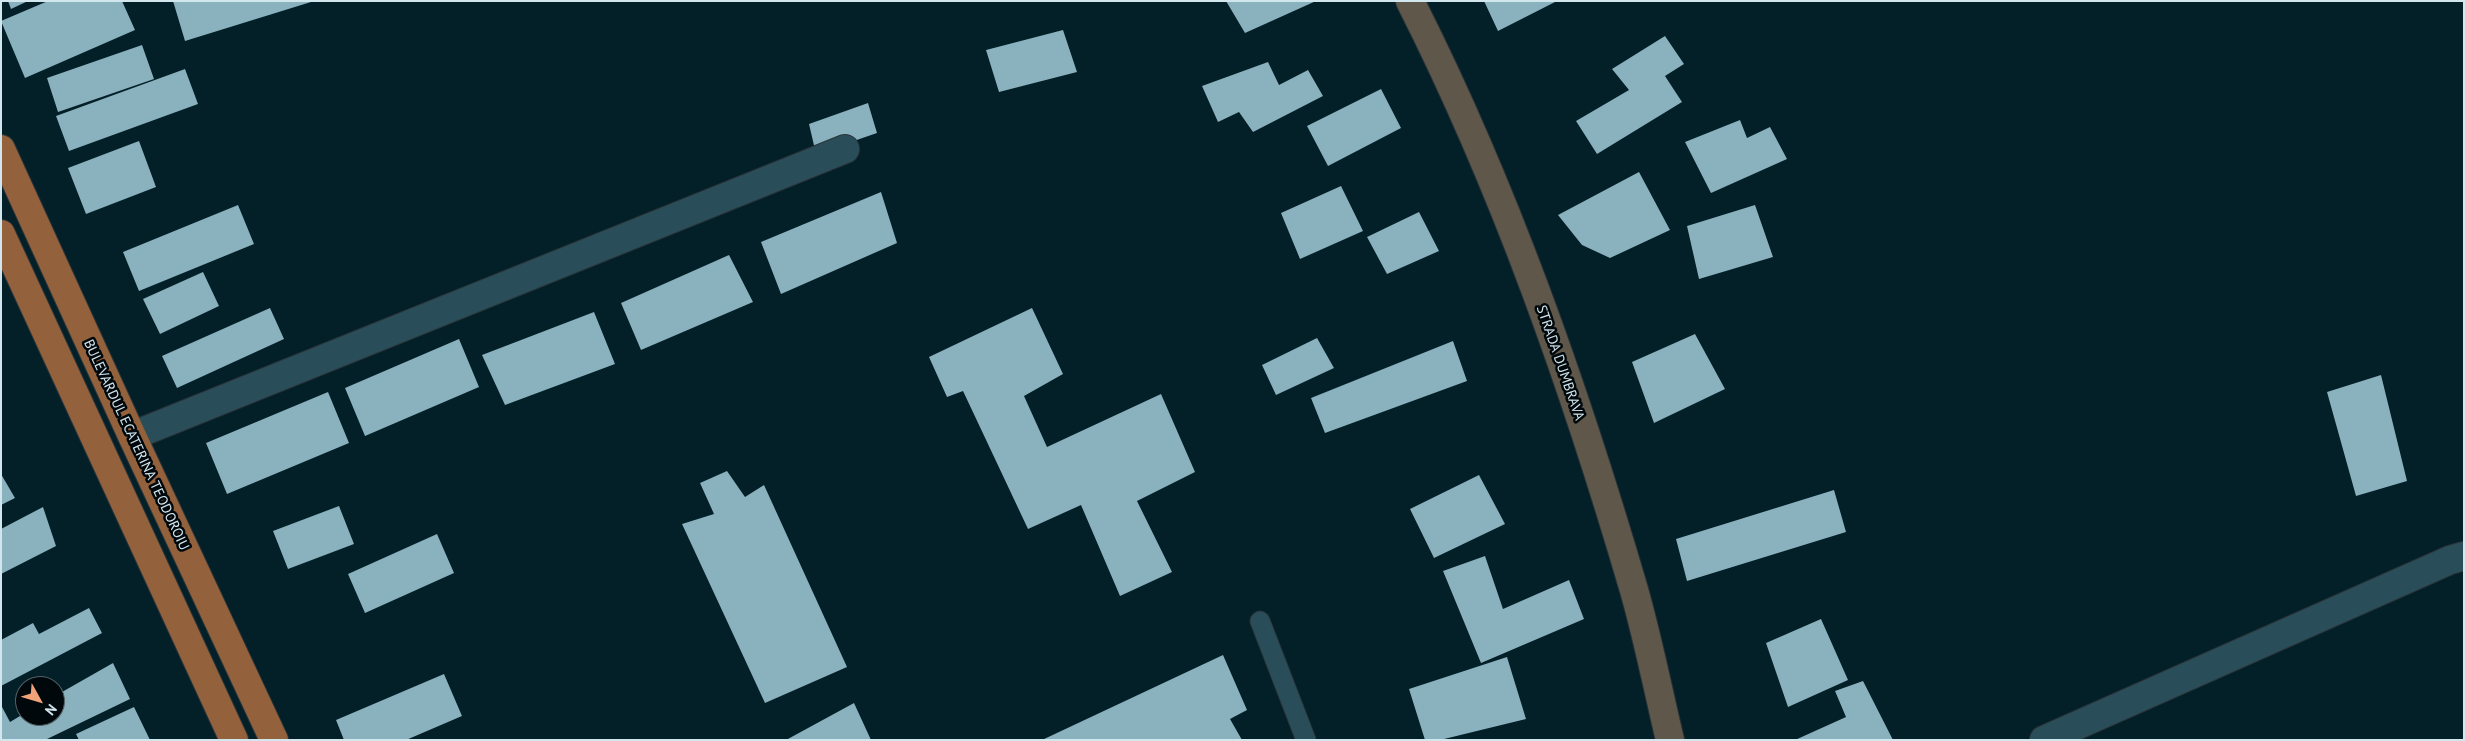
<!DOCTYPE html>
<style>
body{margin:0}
#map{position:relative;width:2465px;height:741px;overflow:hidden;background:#031f27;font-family:"PT Sans",sans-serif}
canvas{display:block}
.frame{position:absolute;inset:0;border:2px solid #d2e6ed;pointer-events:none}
.north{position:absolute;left:15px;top:676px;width:50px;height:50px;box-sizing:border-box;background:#00080c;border:1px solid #546166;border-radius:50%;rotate:129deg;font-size:14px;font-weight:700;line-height:20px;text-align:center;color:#d2e6ed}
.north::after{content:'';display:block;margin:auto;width:18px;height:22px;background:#f0a279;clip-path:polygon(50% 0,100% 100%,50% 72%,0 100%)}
</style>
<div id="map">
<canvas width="2465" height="741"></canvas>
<div class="frame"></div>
<div class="north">N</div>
</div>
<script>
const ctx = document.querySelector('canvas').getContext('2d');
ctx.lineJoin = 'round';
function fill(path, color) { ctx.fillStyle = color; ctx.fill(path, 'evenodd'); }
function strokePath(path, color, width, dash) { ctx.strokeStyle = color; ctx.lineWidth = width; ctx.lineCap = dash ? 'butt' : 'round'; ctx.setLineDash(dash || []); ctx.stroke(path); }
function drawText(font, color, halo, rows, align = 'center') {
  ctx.font = font + ' "PT Sans",sans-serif'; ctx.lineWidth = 5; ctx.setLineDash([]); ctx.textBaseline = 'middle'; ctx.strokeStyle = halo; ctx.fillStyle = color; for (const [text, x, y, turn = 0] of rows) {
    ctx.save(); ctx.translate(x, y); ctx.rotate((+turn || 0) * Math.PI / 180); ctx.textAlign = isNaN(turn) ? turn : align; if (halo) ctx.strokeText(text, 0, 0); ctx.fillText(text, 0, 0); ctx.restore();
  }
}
const building = new Path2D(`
 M8 1H28L11 9Z
 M48 1H122L135 30 25 78 1 21Z
 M173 1H311V2L185 41Z
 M1226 1H1316L1245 33Z
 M1484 1H1557L1498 31Z
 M1063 30 1077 72 999 92 986 50Z
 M1665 36 1684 64 1665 76 1682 102 1597 154 1576 121 1629 90 1612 69Z
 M142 45 154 79 58 112 47 78Z
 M1268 62 1279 85 1308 70 1323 96 1253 132 1239 112 1218 122 1202 86Z
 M185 69 198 104 69 151 56 116Z
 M1381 89 1401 128 1328 166 1307 126Z
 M868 103 877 133 816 154 809 124Z
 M1740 120 1747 138 1770 127 1787 159 1711 193 1685 142Z
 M139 141 156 187 86 214 68 168Z
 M1639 172 1670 230 1610 258 1582 245 1558 215Z
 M1341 186 1363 231 1300 259 1281 213Z
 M881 192 897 243 781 294 761 242Z
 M238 205 254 244 139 291 123 252Z
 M1755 205 1773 257 1699 279 1687 226Z
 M1419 212 1439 251 1387 274 1367 237Z
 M729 255 753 302 641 350 621 303Z
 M203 272 219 306 160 334 143 299Z
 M270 308 284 339 177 388 162 356Z
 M1032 308 1063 374 1024 396 1047 447 1161 394 1195 472 1137 501 1172 572 1120 596 1081 505 1028 529 963 391 947 397 929 357Z
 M594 312 615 364 505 405 482 355Z
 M1695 334 1725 389 1654 423 1632 362Z
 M1317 338 1334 368 1276 395 1262 365Z
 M459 339 479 387 365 436 345 388Z
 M1453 341 1467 381 1325 433 1311 398Z
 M2381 375 2407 481 2356 496 2327 392Z
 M328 392 349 443 227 494 206 443Z
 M727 471 745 497 764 485 847 667 765 703 682 524 714 514 700 483Z
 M1 474 15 498 1 505Z
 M1479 475 1505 524 1434 558 1410 509Z
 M1834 490 1846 532 1687 581 1676 539Z
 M339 506 354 544 288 569 273 531Z
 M43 507 56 546 1 574V529Z
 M437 534 454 573 365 613 348 574Z
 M1485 556 1503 609 1569 580 1584 619 1481 663 1443 571Z
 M89 608 102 633 1 686V640L33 623 39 634Z
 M1821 619 1848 680 1788 707 1766 643Z
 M1223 655 1247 710 1230 719 1242 740H1042Z
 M1507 657 1526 719 1440 740H1425L1409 689Z
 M113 663 130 699 45 740H1V705L10 722 25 713V716H55V696Z
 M444 674 462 716 406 740H344L336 720Z
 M1863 681 1893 740H1795L1846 717 1835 691Z
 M854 703 871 740H786Z
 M134 707 150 740H79L76 734Z`);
const lane = new Path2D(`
 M1260 621 1306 740`);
const street = new Path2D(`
 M132 436 845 149
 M2044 740 2450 560 2464 556`);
const secondary = new Path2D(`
 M1410 1C1505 188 1575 389 1634 590 1648 639 1658 690 1670 740`);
const primary = new Path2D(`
 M1 149 132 436 274 740
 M1 234 234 740`);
const streetNames = [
 ["STRADA DUMBRAVA",1560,363,71],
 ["BULEVARDUL ECATERINA TEODOROIU",136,445,65]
];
fill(building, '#8ab1be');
strokePath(lane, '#2a343a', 21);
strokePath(street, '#2a343a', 30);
strokePath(secondary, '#2a343a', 30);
strokePath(primary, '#2a343a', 30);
strokePath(lane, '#2a4e59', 19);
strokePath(street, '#2a4e59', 28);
strokePath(secondary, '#5f574a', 28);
strokePath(primary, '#93613b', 28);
drawText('14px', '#d2e6ed', '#00080c', streetNames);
</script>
